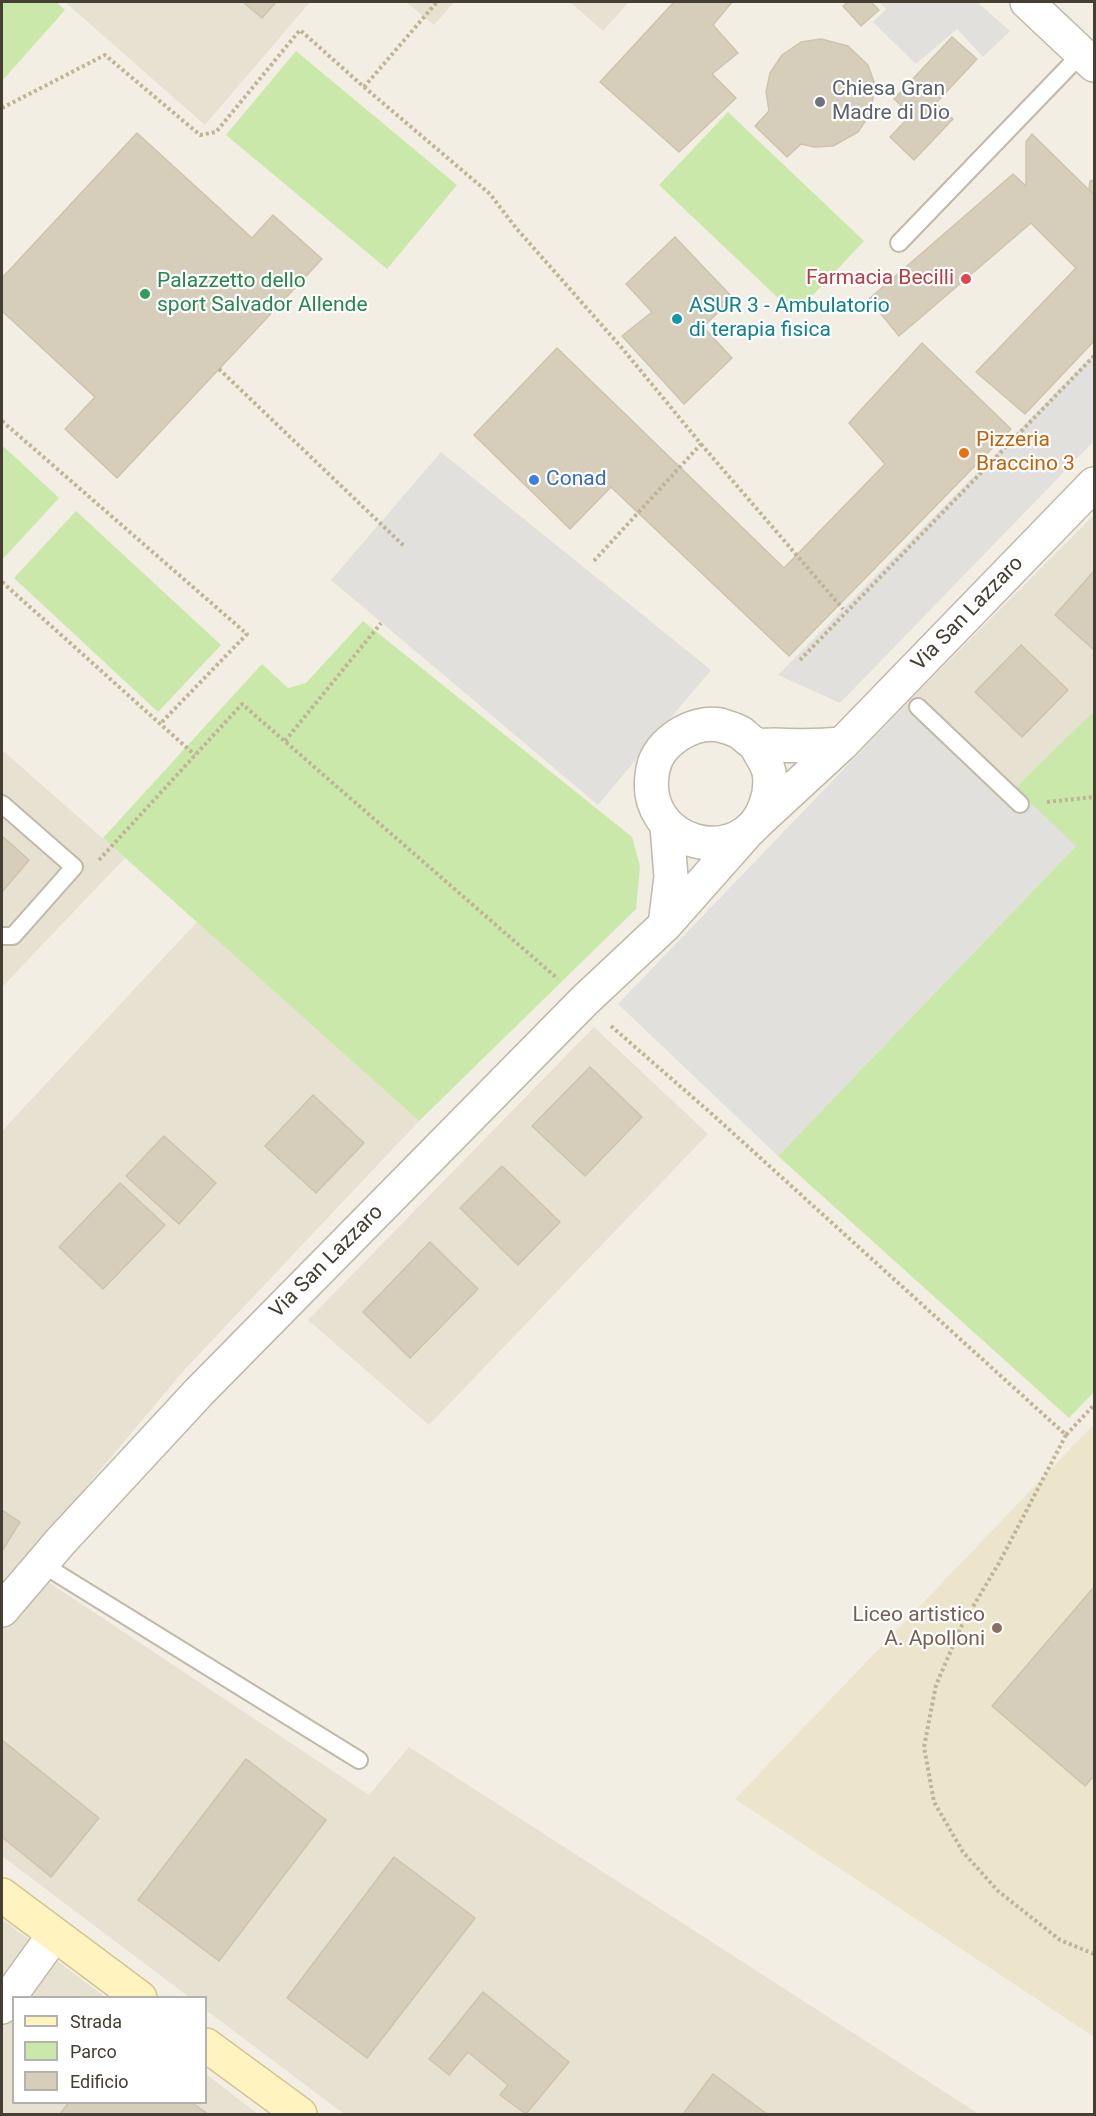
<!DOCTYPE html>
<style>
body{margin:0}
#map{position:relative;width:1096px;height:2116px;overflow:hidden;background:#f2eee3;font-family:Roboto,sans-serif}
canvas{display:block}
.frame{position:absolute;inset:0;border:3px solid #443e33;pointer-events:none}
.legend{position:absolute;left:12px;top:1996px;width:195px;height:108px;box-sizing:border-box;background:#fff;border:2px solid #b4b2ad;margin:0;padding:8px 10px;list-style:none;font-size:18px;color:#443e33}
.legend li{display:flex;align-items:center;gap:12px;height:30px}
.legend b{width:30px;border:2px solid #b4b2ad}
</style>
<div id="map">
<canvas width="1096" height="2116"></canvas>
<div class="frame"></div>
<ul class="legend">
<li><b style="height:8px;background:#fff3c0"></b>Strada</li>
<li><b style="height:16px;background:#c9e8aa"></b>Parco</li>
<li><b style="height:16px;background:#d7cdbb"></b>Edificio</li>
</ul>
</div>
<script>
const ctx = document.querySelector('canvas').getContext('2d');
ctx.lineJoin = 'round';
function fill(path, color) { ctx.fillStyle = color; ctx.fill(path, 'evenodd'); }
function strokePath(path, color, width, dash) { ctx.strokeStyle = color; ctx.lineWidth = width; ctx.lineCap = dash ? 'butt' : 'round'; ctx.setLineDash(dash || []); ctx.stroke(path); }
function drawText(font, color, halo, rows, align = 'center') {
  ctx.font = font + ' Roboto,sans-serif'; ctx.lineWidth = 4.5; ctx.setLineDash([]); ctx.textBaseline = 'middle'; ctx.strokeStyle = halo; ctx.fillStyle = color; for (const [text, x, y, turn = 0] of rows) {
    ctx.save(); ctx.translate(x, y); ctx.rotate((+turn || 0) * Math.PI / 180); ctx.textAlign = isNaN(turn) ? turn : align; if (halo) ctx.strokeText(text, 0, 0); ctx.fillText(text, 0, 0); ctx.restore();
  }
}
const residential = new Path2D(`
 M65 2H310L205 125Z
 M406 2H454L434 25Z
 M570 2H629L603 31Z
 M1094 515V711L1015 788 916 694Z
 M2 750 125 858 2 987Z
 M197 922 419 1121 186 1368 21 1564 369 1795 409 1747 979 2114H344L206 2010V1998L189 1997 2 1856V1131Z
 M594 1027 708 1134 429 1425 308 1320Z
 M2 1919 105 1997 14 1998V2102H206V2074L258 2114H2Z`);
const education = new Path2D(`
 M1094 1424V2037L735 1799Z`);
const green = new Path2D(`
 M2 2H56L65 10 2 81Z
 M296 51 457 185 387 269 226 135Z
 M728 112 864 241 795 314 659 185Z
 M2 445 59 498 2 560Z
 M76 511 221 645 158 712 14 578Z
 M363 621 632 837 640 866 636 909 419 1121 103 838 262 664 288 688 306 683Z
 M1094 711V1392L1069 1418 778 1156 1075 847 1015 788Z`);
const parking = new Path2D(`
 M879 2H977L1010 31 983 57 957 29 916 64 873 22 886 9Z
 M1094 354V441L840 703 778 675Z
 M441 452 711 670 598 805 331 580Z
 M916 694 1076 846 778 1156 618 1004Z`);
const building = new Path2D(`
 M243 2H276L262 18Z
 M674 2H732L713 25 738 53 712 74 736 98 679 152 600 82Z
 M848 2H871L879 10 861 26 843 6Z
 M952 37 977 59 936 103 953 119 914 160 890 137 911 115 894 99Z
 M821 39 848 46 868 65 874 82 872 111 858 132 833 146 814 147 801 144 787 157 755 126 769 111 766 92 770 73 782 55 801 42Z
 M137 133 252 238 273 215 322 259 117 478 65 429 95 397 2 311V278Z
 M1032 134 1094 195V341L1025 414 976 372 1076 268 1031 223 899 336 869 299 1013 174 1026 186V142Z
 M1094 180V195L1089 190 1090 181Z
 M675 237 733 298 703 327 732 358 684 404 622 336 652 312 626 284Z
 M922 343 1011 429 789 656 611 487 570 529 474 435 557 348 784 568 885 464 849 423Z
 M1094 571V650L1055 615Z
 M1021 645 1068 690 1022 737 975 692Z
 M2 836 29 860 2 892Z
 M590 1067 642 1117 585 1176 532 1126Z
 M313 1095 364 1143 316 1193 265 1146Z
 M164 1136 216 1183 179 1224 126 1176Z
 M502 1166 560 1222 518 1265 460 1208Z
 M120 1183 165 1225 103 1289 59 1247Z
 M430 1242 478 1289 410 1358 363 1312Z
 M2 1510 20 1522 2 1551Z
 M1094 1587V1776L1085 1786 992 1706Z
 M2 1740 99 1818 51 1877 2 1837Z
 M246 1759 326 1820 219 1961 138 1900Z
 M394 1857 475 1918 367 2058 287 1998Z
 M483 1992 569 2062 526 2114 500 2095 508 2085 468 2052 449 2075 429 2059Z
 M713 2074 767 2114H683Z
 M69 2102H191L208 2114H60Z`);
const path = new Path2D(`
 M364 87 490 194 516 228 622 348 701 444 593 562
 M2 108 105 55 200 135 216 132 300 30 364 87 437 2
 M219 369 405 547
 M2 421 247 634 160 724
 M701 444 843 609
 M2 582 195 755
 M800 660 1094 356
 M285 741 381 623
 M1047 802 1094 797
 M99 860 242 704 558 979
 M611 1026 713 1115 1066 1435 1094 1405
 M1066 1435 999 1563 962 1625 936 1685 924 1747 934 1802 963 1852 998 1891 1060 1940 1094 1954`);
const lane = new Path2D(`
 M899 243 1082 53
 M918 707 1020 804
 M2 804 74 867 13 936H2
 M44 1564 58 1574 359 1760`);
const street = new Path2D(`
 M1027 2 1094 65
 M755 744C759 752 767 763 769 772 771 784 770 793 766 804 744 872 637 846 653 769 658 742 693 720 720 725 726 727 735 729 741 733 745 736 750 742 756 744 761 746 768 745 774 745 797 746 819 746 842 744
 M665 925 671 877 667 826
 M2 1610 61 1541 199 1392 584 1001 665 925 750 829 842 744 1094 484
 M2 2007 54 1935`);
const secondary = new Path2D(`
 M2 1895 140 1998
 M206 2045 300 2114`);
const markers = [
 [820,102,6,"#6b7280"],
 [966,279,6,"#e0444e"],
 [145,294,6,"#2e9e5b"],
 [677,319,6,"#0f9aa8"],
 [964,453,6,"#e8710a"],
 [534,480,6,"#3f7fe0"],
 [997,1628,6,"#8d6e63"]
];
const worshipNames = [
 ["Chiesa Gran",832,90],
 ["Madre di Dio",832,114]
];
const healthNames = [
 ["Farmacia Becilli",954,279]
];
const leisureNames = [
 ["Palazzetto dello",157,282],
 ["sport Salvador Allende",157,306]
];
const cultureNames = [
 ["ASUR 3 - Ambulatorio",689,307],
 ["di terapia fisica",689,331]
];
const foodNames = [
 ["Pizzeria",976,441],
 ["Braccino 3",976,465]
];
const shopNames = [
 ["Conad",546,480]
];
const streetNames = [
 ["Via San Lazzaro",968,614,-46],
 ["Via San Lazzaro",327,1262,-45]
];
const educationNames = [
 ["Liceo artistico",985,1616],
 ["A. Apolloni",985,1640]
];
fill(residential, '#e6e1d1');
fill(education, '#ece5cc');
fill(green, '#c9e8aa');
fill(parking, '#e2e0dc');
fill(building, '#d7cdbb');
strokePath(building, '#cfc3ab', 1.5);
strokePath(lane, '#c1b9a8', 20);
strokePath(street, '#c1b9a8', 36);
strokePath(secondary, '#d4c591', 36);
strokePath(path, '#c0b396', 4, [3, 3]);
strokePath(lane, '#fff', 16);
strokePath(street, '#fff', 33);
strokePath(secondary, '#fff3c0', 33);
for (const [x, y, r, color] of markers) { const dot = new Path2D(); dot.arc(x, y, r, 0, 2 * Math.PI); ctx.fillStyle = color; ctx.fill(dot); strokePath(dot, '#fff', 2); }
drawText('21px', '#5b616d', '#fff', worshipNames, 'left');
drawText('21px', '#be3a42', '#fff', healthNames, 'right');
drawText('21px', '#27864d', '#fff', leisureNames, 'left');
drawText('21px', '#0d838f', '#fff', cultureNames, 'left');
drawText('21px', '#c56008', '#fff', foodNames, 'left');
drawText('21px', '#366cbe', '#fff', shopNames, 'left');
drawText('21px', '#443e33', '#fff', streetNames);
drawText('21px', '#785e54', '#fff', educationNames, 'right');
</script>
